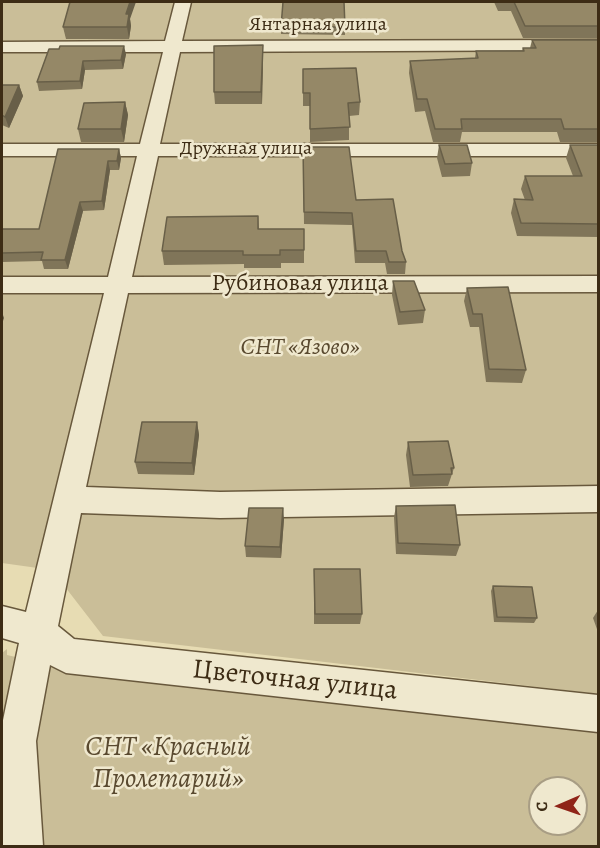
<!DOCTYPE html>
<meta charset="utf-8">
<style>
body{margin:0}
#map{position:relative;width:600px;height:848px;overflow:hidden;background:#e7dcb3;font-family:Alegreya,serif}
canvas{display:block}
.frame{position:absolute;inset:0;border:3px solid #3d2c15;pointer-events:none}
.north{position:absolute;left:528px;top:776px;width:60px;height:60px;box-sizing:border-box;background:#efe8ce;border:2px solid #a89d84;border-radius:50%;rotate:268deg;font-size:16px;font-weight:700;line-height:24px;text-align:center;color:#3d2c15}
.north::after{content:'';display:block;margin:auto;width:21px;height:27px;background:#8f2418;clip-path:polygon(50% 0,100% 100%,50% 72%,0 100%)}
</style>
<div id="map">
<canvas width="600" height="848"></canvas>
<div class="frame"></div>
<div class="north">С</div>
</div>
<script>
const ctx = document.querySelector('canvas').getContext('2d');
ctx.lineJoin = 'round';
function fill(path, color) { ctx.fillStyle = color; ctx.fill(path, 'evenodd'); }
function strokePath(path, color, width, dash) { ctx.strokeStyle = color; ctx.lineWidth = width; ctx.lineCap = dash ? 'butt' : 'round'; ctx.setLineDash(dash || []); ctx.stroke(path); }
function drawText(font, color, halo, rows, align = 'center') {
  ctx.font = font + ' Alegreya,serif'; ctx.lineWidth = 5; ctx.setLineDash([]); ctx.textBaseline = 'middle'; ctx.strokeStyle = halo; ctx.fillStyle = color; for (const [text, x, y, turn = 0] of rows) {
    ctx.save(); ctx.translate(x, y); ctx.rotate((+turn || 0) * Math.PI / 180); ctx.textAlign = isNaN(turn) ? turn : align; if (halo) ctx.strokeText(text, 0, 0); ctx.fillText(text, 0, 0); ctx.restore();
  }
}
const green = new Path2D(`
 M2 2H598V694L103 636 52 570 2 563Z
 M7 649V655L89 674 598 727V846H2V653ZM540 788H576V824H540Z`);
const minor = new Path2D(`
 M175 2H191L182 41 598 40V50L180 52 160 144H598V156H158L132 277 598 276V292L128 293 86 487 220 492 598 486V512L220 518 81 513 58 626 74 639 598 695V732L66 673 50 665 36 741 43 846H2V725L19 643 2 638V606L26 612 104 293H2V277H108L137 156H2V144H140L163 52H2V42L165 41Z`);
const wall = new Path2D(`
 M494 2H598V38H523L511 11H498Z
 M130 19 131 26 129 39H66L63 27Z
 M281 27H345V35L281 34Z
 M532 40H598V142H560L557 132H462L460 142H433L425 111 415 112 409 73 410 61 475 58 476 51H522L523 48H530Z
 M49 49 126 54 123 69 85 70 82 89 39 91 37 82Z
 M263 56 262 104H215L214 92Z
 M303 69 360 102 359 115 349 116V140L310 142V106H303Z
 M2 85H19L23 96 9 128 2 125Z
 M125 102 128 115 124 142H81L78 129Z
 M439 145 472 163 470 176 442 177 437 158Z
 M570 145H598V237L517 236 511 213 514 199 525 200 521 189 525 176H573L566 158Z
 M303 147 356 200 402 251 406 262 405 274H387L385 263H355L352 225 304 224Z
 M119 149 121 158 119 170H110L104 210 83 211 68 269H44L42 261 2 262V229H39Z
 M258 216 259 229H304V263H281V268H244V264L164 265 162 251Z
 M393 281 425 310 423 323 398 325 392 295Z
 M467 288 526 370 522 383 486 382 479 327H470L464 301Z
 M197 422 199 435 194 475 138 474 135 462Z
 M408 442 454 468 448 486 410 487 406 455Z
 M396 506 460 545 456 556 396 554 394 517Z
 M284 519 281 558 246 557 245 546Z
 M314 569 362 614 360 624H314Z
 M493 586 537 618 534 623 494 622 491 591Z
 M598 610V632L593 618Z`);
const shadedWall = new Path2D(`
 M130 2H136L130 19 131 26 129 39 127 27 126 14Z
 M263 45V56L262 104 261 92Z
 M124 46 126 54 123 69 121 60Z
 M83 61 85 70 82 89 80 81Z
 M19 85 23 96 9 128 5 117Z
 M125 102 128 115 124 142 121 129Z
 M119 149 121 158 119 170 117 161Z
 M108 161 110 170 104 210 102 201Z
 M80 202 83 211 68 269 65 260Z
 M2 312 4 318 2 324Z
 M197 422 199 435 194 475 192 463Z
 M283 508 284 519 281 558 280 547Z`);
const building = new Path2D(`
 M70 2H130L126 14H129L127 27H63Z
 M283 2H344L345 27H281Z
 M514 2H598V26H525Z
 M532 40H598V129H564L561 119H461L462 129H435L427 99H417L410 61 478 58 476 51H524L523 48H536Z
 M263 45 261 92H214V46Z
 M60 46H124L121 60 83 61 80 81 37 82 49 49H59Z
 M356 68 360 102 348 103 350 127 310 129V93H303V69Z
 M2 85H19L5 117 2 115Z
 M125 102 121 129H78L84 103Z
 M439 145H467L472 163 445 164Z
 M570 145H598V224L521 223 514 199 533 200 525 176H582Z
 M303 147H349L356 200 393 199 402 251 406 262H389L386 251H356L352 213 304 212Z
 M58 149H119L117 161H108L102 201 80 202 65 260H41L43 252 2 253V229H39Z
 M258 216V229H304V250H280V255H243V251H162L167 217Z
 M393 281H414L425 310 400 312Z
 M508 287 526 370 489 369 482 314H473L467 288Z
 M142 422H197L192 463 135 462Z
 M448 441 454 468H451L452 474 413 475 408 442Z
 M455 505 460 545 398 543 396 506Z
 M249 508H283L280 547 245 546Z
 M314 569H360L362 614H315Z
 M493 586 532 587 537 618 497 617Z`);
const farStreetnames = [
 ["Янтарная улица",318,25],
 ["Дружная улица",246,149]
];
const streetNames = [
 ["Рубиновая улица",300,284]
];
const parkNames = [
 ["СНТ «Язово»",300,348]
];
const nearStreetnames = [
 ["Цветочная улица",295,681,6]
];
const nearParknames = [
 ["СНТ «Красный",168,748],
 ["Пролетарий»",168,780]
];
fill(green, '#cabe98');
strokePath(minor, '#68583c', 3);
fill(minor, '#efe8ce');
fill(wall, '#807559');
fill(shadedWall, '#685f48');
fill(building, '#958867');
strokePath(building, '#685f48', 1.5);
drawText('20px', '#3d2c15', '#efe8ce', farStreetnames);
drawText('24px', '#3d2c15', '#efe8ce', streetNames);
drawText('italic 24px', '#59492f', '#efe8ce', parkNames);
drawText('28px', '#3d2c15', '#efe8ce', nearStreetnames);
drawText('italic 28px', '#59492f', '#efe8ce', nearParknames);
</script>
